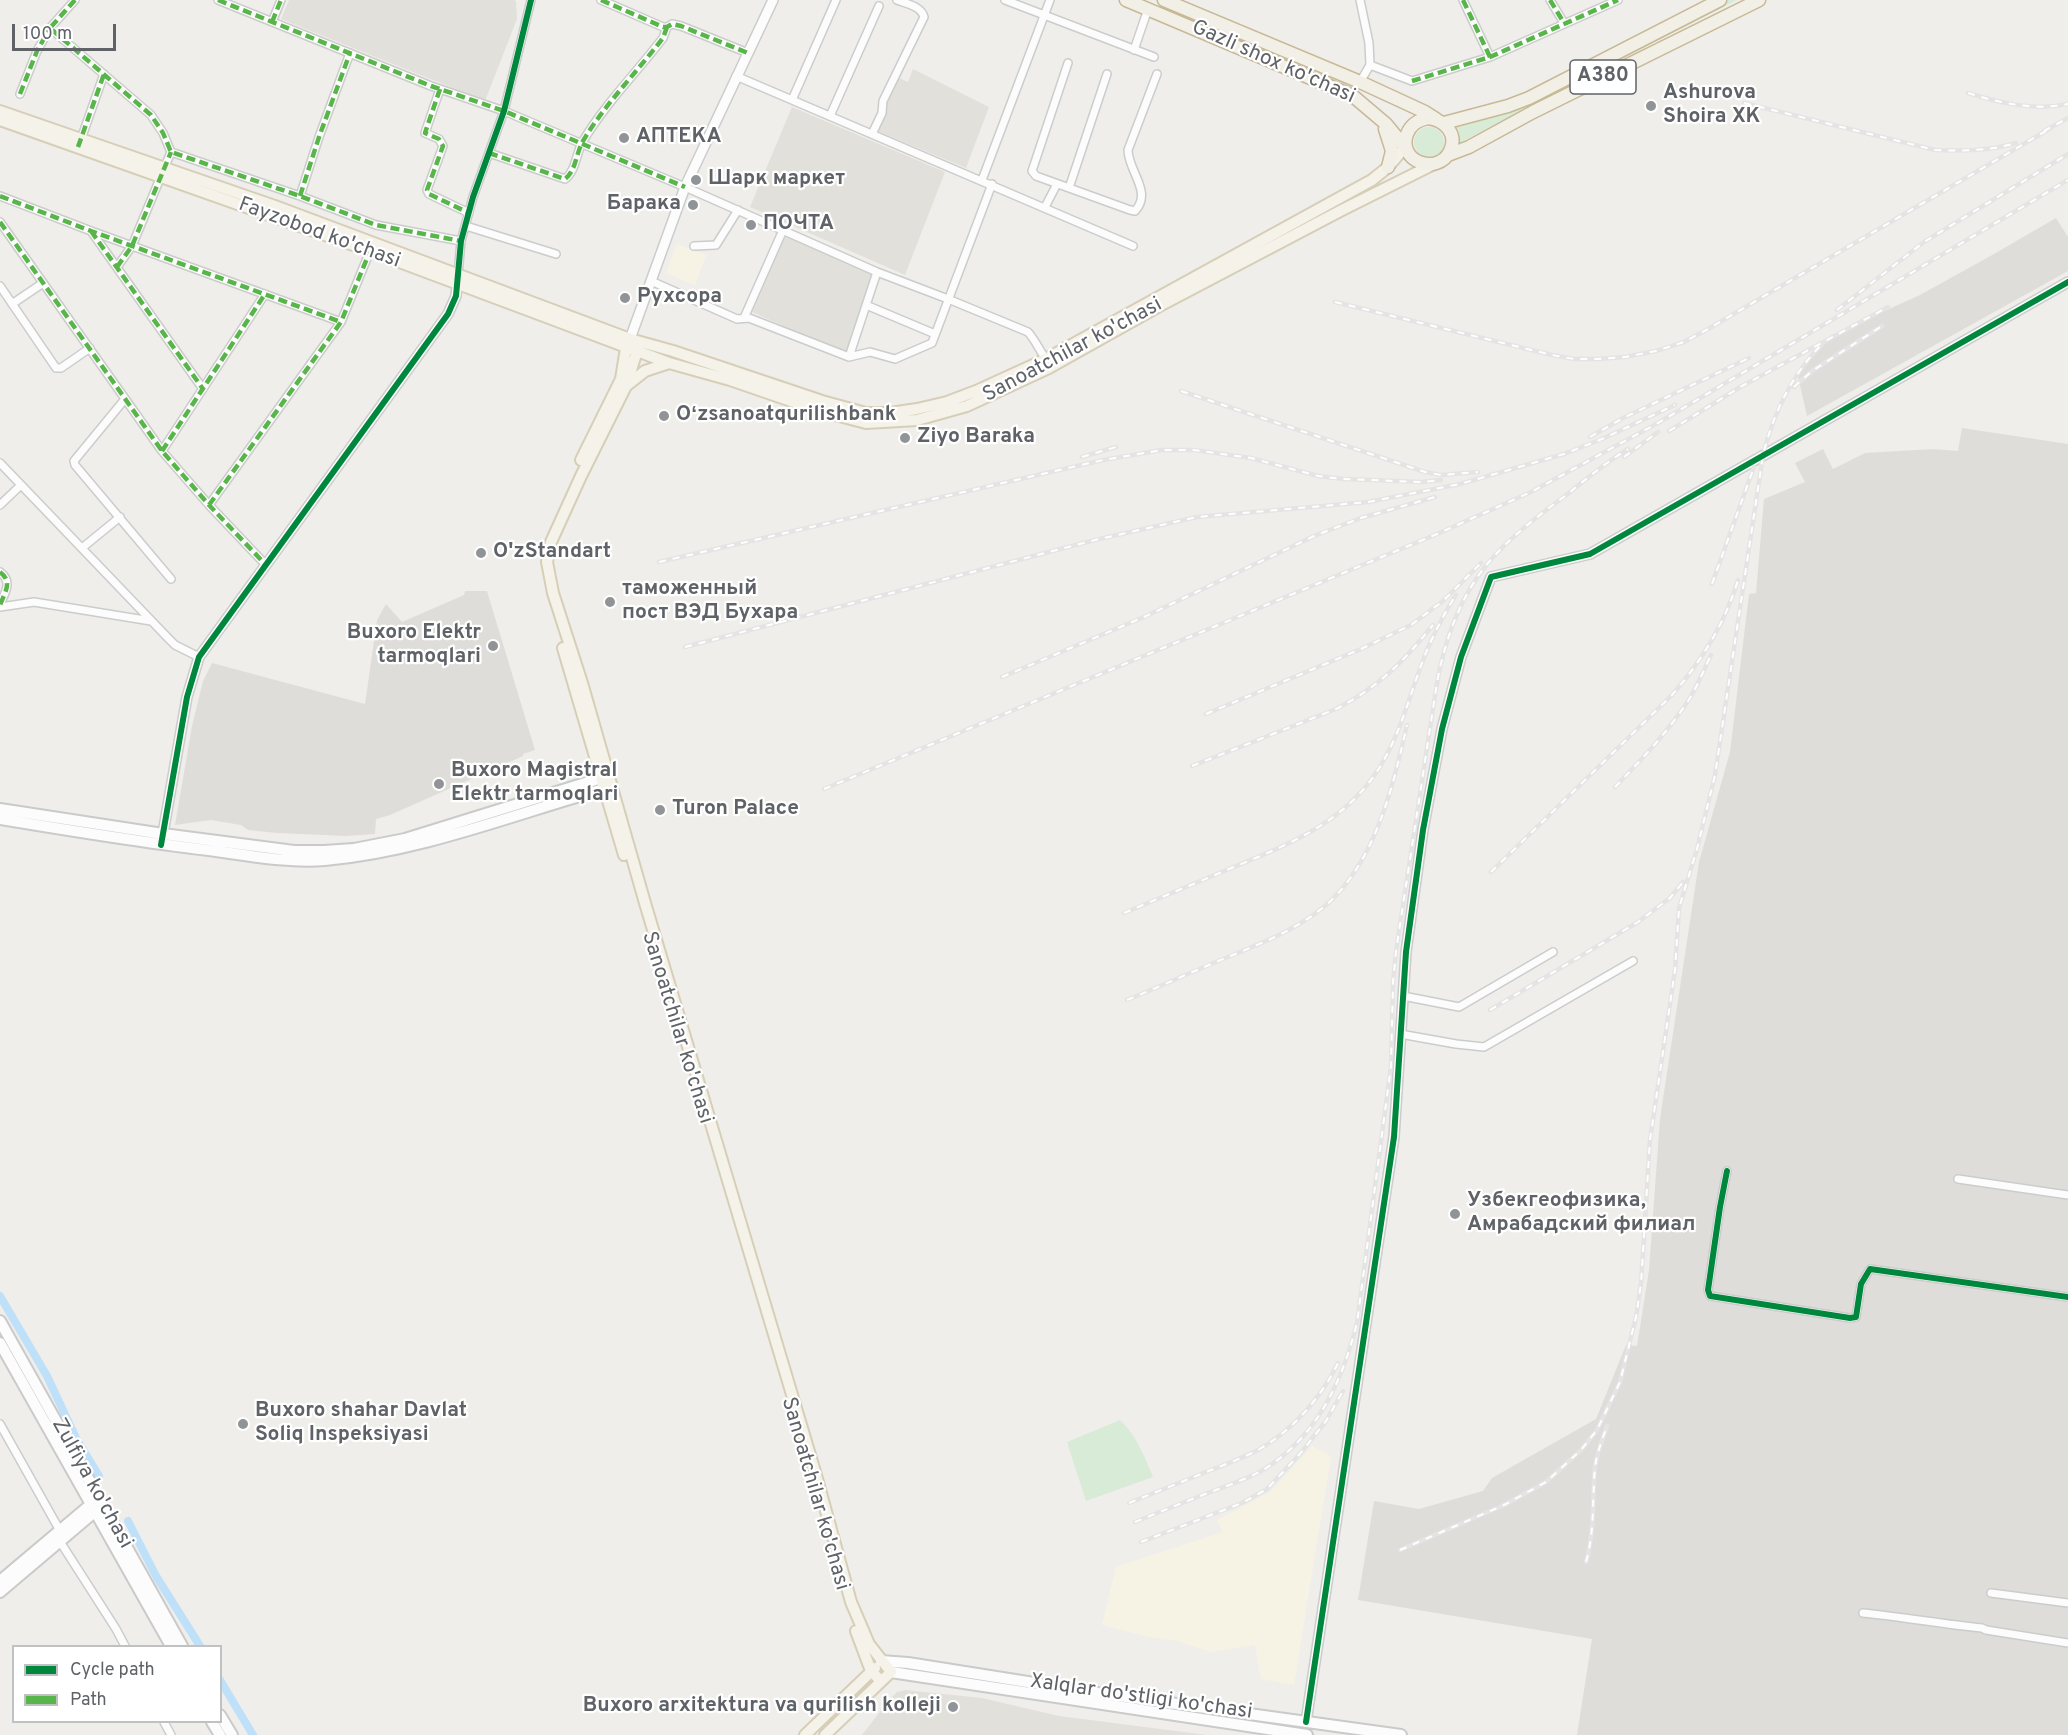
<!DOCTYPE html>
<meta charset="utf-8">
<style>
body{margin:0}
#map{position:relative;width:2068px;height:1735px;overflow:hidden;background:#efeeea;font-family:Overpass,sans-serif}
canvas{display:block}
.legend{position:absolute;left:12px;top:1645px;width:210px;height:78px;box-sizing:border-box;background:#fff;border:2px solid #bfc1c3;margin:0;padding:8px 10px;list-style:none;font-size:18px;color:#5f6368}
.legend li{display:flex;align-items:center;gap:12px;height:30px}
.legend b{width:30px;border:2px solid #bfc1c3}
.scale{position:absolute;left:12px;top:24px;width:104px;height:27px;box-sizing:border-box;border:3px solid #5f6368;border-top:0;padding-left:8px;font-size:18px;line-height:21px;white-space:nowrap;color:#5f6368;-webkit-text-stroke:4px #fff;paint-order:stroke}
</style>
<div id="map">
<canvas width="2068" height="1735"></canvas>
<ul class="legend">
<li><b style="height:8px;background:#00873e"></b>Cycle path</li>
<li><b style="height:8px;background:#58b549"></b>Path</li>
</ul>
<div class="scale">100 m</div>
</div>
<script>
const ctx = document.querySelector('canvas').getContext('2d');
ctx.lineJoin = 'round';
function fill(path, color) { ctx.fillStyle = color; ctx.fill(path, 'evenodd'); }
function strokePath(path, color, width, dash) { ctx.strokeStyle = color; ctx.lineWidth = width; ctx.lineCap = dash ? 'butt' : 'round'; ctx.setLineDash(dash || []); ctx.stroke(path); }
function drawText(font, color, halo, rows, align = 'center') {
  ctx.font = font + ' Overpass,sans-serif'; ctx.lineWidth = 4.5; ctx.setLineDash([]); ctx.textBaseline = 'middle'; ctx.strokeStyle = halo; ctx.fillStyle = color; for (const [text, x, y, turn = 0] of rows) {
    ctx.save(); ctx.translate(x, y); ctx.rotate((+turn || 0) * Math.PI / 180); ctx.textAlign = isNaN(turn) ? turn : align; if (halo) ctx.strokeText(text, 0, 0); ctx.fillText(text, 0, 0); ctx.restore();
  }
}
const commercial = new Path2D(`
 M677 244 706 255 695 285 666 273Z
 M1312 1446 1331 1456 1294 1685 1261 1679 1255 1645 1210 1652 1178 1641 1149 1637 1102 1625 1116 1567 1223 1532 1217 1520 1270 1492Z`);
const industrial = new Path2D(`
 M2056 218 2068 237V271L1807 416 1798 376 1808 360 1828 341 1869 318 1920 295 1994 254Z
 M1962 428 2068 444V1735H1577L1592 1639 1358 1600 1374 1501 1419 1509 1483 1491 1492 1478 1596 1419 1626 1345 1637 1346 1649 1270 1660 1119 1699 862 1730 752 1749 594 1756 593 1764 499 1805 482 1795 463 1823 449 1833 469 1865 453 1933 449 1958 451Z
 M465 591H487L535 750 523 754V756L390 815 376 819 375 834 346 836 277 833 248 830 241 825 211 820 175 825 192 726 203 681 212 663 365 704 377 620 386 604 402 622 464 595Z`);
const education = new Path2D(`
 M289 0H514L516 1 517 19 485 101 281 19Z
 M913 69 989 107 966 168 877 131 886 104 899 78 908 82Z
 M792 107 945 172 905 275 750 207Z
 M785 236 869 271 873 276 848 355 752 312Z
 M905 1690 982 1698 1059 1716 1207 1735H862L889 1700 897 1692Z`);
const green = new Path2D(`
 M1728 0H1737L1457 144 1454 126 1508 112Z
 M1414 142a15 15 0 1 1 30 0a15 15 0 1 1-30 0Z
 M1120 1420C1136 1434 1145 1458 1153 1477L1086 1501 1067 1442Z`);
const canal = new Path2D(`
 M0 1296 47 1376 76 1438 99 1476
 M128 1521 156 1576 200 1646
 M220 1680 253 1735`);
const minor = new Path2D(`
 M75 0 50 28 151 115 163 133 171 152 300 196 376 225 461 241
 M218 0 431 86 504 111 685 187 877 272 948 299 1028 332C1036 341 1039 350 1046 359
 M601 0 663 27H667L672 24 681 26 748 53
 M1005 0 1154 57
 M1360 0 1369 43 1370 65 1360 82
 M1463 0 1490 57
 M1550 0 1564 23
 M272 22 281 0
 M1134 50 1148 9
 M1068 63 1032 171 1036 176 1130 210 1135 211C1153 192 1128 171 1128 150L1157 74
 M1370 65 1412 81 1490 57 1618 0
 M736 76 1133 246
 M440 89 425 133 439 139 443 146 427 190 429 194 469 213
 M20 94 37 51 50 28
 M792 100 836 0
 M830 116 879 6
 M872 134 882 113 883 101 924 17C921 6 907 4 897 0
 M80 142 104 74
 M489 153 565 179C576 171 576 153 583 141 605 104 637 72 663 38L667 27
 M982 180 1050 0
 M1069 188 1107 74
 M0 196 91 231 341 322
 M300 196 319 137 350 53
 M1045 207 1057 184
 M0 222 162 451 209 505 265 564
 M466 226 556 254
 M91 231 203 389
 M694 246 716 245 738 210
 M117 267 132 246 171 152
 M458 275 461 241 473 197 504 111 531 0
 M651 281 737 319 749 318 849 357 870 352 895 359 932 343 992 184
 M0 286 56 368H61L90 348
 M12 304 43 283
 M866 305 935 334
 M744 318 783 230
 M849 357 877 272
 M125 399 74 461 75 465 171 579
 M162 451 265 294
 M0 463 168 638 175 645 199 657
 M0 505 21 485
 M209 505 341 322 370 251
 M82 548 120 517
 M0 572C13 582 5 592 0 605
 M0 607 34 602 151 621
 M1403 996 1459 1007 1553 952
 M1400 1034 1456 1044 1484 1047 1633 961
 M1727 1171 1720 1207 1708 1290 1710 1296 1850 1318 1856 1317 1861 1284 1870 1269 2068 1297
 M1958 1179 2068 1195
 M0 1424 59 1529
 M59 1540 116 1629 125 1646
 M1991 1593 2068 1603
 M1863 1613C1903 1617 1942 1624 1982 1628L1986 1630 2068 1643
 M164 1722 171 1735`);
const tertiary = new Path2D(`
 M630 339 685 187 773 0
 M162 839 187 697 199 657 448 314 456 296 458 277
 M1306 1722 1394 1137 1406 952 1423 830 1442 729 1461 657 1491 577 1590 554 2068 282`);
const secondary = new Path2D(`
 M0 809 163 834 294 851H324L354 849 405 839 608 776
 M0 819C72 831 144 843 216 851 252 856 289 863 325 860 424 851 516 813 611 787
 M0 1321 182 1646
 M0 1343 171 1646
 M0 1581 96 1500
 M0 1592 98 1509
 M881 1661 908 1663 1097 1693 1401 1735
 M891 1672 1307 1735
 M220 1715 232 1735
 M212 1722 220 1735`);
const primary = new Path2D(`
 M0 111 275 206 630 339 673 351 822 401 866 413H890L917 409 947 402 976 391 1046 359 1372 180 1388 167 1405 147
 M0 120 370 251 669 363 730 380 820 411 866 423 917 420 967 406 1049 368 1165 303 1342 210 1434 164
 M634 347 637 351 626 386 581 476 551 542 547 562 553 593 582 683 645 903 816 1475 851 1602 869 1644 891 1672 825 1735
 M626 386 645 371 669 363
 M581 460 621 379 626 348 629 342
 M563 648 624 855
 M856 1631 871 1671 881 1681
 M805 1735 875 1668`);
const trunk = new Path2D(`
 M1126 0 1353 96 1386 124 1405 147
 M1164 0 1360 82 1425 112 1436 119
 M1428 118C1445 120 1458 134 1450 151 1438 176 1397 162 1407 134 1411 124 1418 120 1428 118Z
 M1444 123 1508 106 1529 98 1720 0
 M1385 129 1392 151 1388 167
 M1448 155 1469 147 1533 112 1759 0`);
const rail = new Path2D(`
 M1968 93C2000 103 2034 111 2068 104
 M1744 103 1935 150C1963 151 1989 151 2016 143
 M2044 131 2068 118
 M1335 302 1552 355 1574 359H1597L1625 357 1656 351 1684 342 1708 329 2051 128
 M1837 310 1924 242 2068 154
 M1794 387 1812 371 1882 326
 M1181 391 1425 472 1441 475 1478 472
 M1669 431 1742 386 1888 307
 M1590 437 1623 418 1749 358
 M1082 457 1116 447
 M1624 457 1658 432
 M659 562 1103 460 1162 450H1194L1251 458 1318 476 1343 479 1422 482 1441 480
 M1712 584 1754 467
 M685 647 1095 540 1197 517 1368 502 1460 484 1564 454 1602 439 1675 405
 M1002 677 1144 617 1314 536 1361 518 1435 497
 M1206 714 1361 649 1411 625 1443 601 1481 563
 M1192 766 1336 709C1380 686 1402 663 1433 625
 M1615 787C1641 760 1667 733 1688 701 1697 687 1704 670 1711 655
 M824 789 1437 534 1531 492 1658 423 2068 180
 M1491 872 1672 695C1701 662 1725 623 1738 580
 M1124 913C1159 898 1194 884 1229 869 1292 843 1351 821 1385 758 1406 720 1414 677 1432 639 1439 624 1447 609 1456 595
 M1127 1000C1161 986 1194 971 1228 957 1262 943 1296 930 1325 906 1375 863 1393 787 1407 725
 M1490 1010 1638 922 1670 898 1683 882
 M1129 1503C1156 1492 1184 1481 1211 1470 1226 1464 1243 1458 1258 1450 1292 1431 1321 1398 1338 1363
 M1135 1522C1162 1511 1189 1500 1216 1490 1232 1484 1249 1478 1263 1470 1317 1437 1342 1382 1357 1323L1391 1066 1393 983 1396 951 1436 689C1443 645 1459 598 1488 563 1510 537 1538 516 1565 496 1585 480 1605 463 1628 449
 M1141 1542 1242 1503 1267 1489 1299 1455 1326 1421 1343 1391
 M1400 1550 1504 1505 1546 1482 1581 1450 1597 1430 1620 1382 1636 1317 1641 1284 1650 1140 1675 970 1679 908 1697 849 1715 775 1763 455C1774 411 1792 374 1824 342
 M1586 1562C1595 1531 1592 1499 1595 1467 1597 1453 1602 1440 1607 1426`);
const quiet = new Path2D(`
 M75 0 50 28 151 115 163 133 171 152 300 196 376 225 461 241
 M218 0 431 86 504 111 685 187
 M601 0 663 27H667L672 24 681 26 748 53
 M1463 0 1490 57
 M1550 0 1564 23
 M272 22 281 0
 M1412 81 1490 57 1618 0
 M440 89 425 133 439 139 443 146 427 190 429 194 469 213
 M20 94 37 51 50 28
 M78 147 104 74
 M489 153 565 179C576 171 576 153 583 141 605 104 637 72 663 38L667 27
 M0 196 91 231 341 322
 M300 196 319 137 350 53
 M0 222 162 451 209 505 265 564
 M91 231 203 389
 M117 267 132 246 171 152
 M162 451 265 294
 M209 505 341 322 370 251
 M0 572C13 582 5 592 0 605`);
const cycleway = new Path2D(`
 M161 845 187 697 199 657 448 314 456 296 461 241 473 197 504 111 531 0
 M1727 1171 1720 1207 1708 1290 1710 1296 1850 1318 1856 1317 1861 1284 1870 1269 2068 1297
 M1306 1722 1394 1137 1406 952 1423 830 1442 729 1461 657 1491 577 1590 554 2068 282`);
const markers = [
 [1651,106,6,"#919496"],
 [624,138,6,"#919496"],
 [696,180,6,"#919496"],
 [693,205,6,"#919496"],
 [751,225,6,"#919496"],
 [625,298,6,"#919496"],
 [664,416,6,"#919496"],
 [905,438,6,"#919496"],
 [481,553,6,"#919496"],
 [610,602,6,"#919496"],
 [493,646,6,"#919496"],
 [439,784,6,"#919496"],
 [660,810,6,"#919496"],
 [1455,1214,6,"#919496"],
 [243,1424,6,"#919496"],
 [953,1707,6,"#919496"]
];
const shields = [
 [1603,77,66]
];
const shieldNames = [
 ["A380",1603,77]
];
const streetNames = [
 ["Gazli shox ko'chasi",1273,63,24],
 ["Fayzobod ko'chasi",319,234,20],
 ["Sanoatchilar ko'chasi",1073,351,-28],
 ["Sanoatchilar ko'chasi",676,1028,73],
 ["Zulfiya ko'chasi",91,1484,61],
 ["Sanoatchilar ko'chasi",814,1494,74],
 ["Xalqlar do'stligi ko'chasi",1141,1698,8]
];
const poiNames = [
 ["Ashurova",1663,94],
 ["Shoira XK",1663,118],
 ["АПТЕКА",636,138],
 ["Шарк маркет",708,180],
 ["Барака",681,205,"right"],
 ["ПОЧТА",763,225],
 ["Рухсора",637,298],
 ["Oʻzsanoatqurilishbank",676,416],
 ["Ziyo Baraka",917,438],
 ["O'zStandart",493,553],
 ["таможенный",622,590],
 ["пост ВЭД Бухара",622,614],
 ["Buxoro Elektr",481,634,"right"],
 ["tarmoqlari",481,658,"right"],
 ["Buxoro Magistral",451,772],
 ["Elektr tarmoqlari",451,796],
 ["Turon Palace",672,810],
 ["Узбекгеофизика,",1467,1202],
 ["Амрабадский филиал",1467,1226],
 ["Buxoro shahar Davlat",255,1412],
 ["Soliq Inspeksiyasi",255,1436],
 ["Buxoro arxitektura va qurilish kolleji",941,1707,"right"]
];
fill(commercial, '#f7f3e4');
fill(industrial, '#dfddda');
fill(education, '#e2e0da');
fill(green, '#d8ebd6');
strokePath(canal, '#bfe0f9', 8);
strokePath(minor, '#cbcccc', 10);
strokePath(tertiary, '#cbcccc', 12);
strokePath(secondary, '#cacacb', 14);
strokePath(primary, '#d7ceb8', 14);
strokePath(trunk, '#c8b996', 15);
strokePath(minor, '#fdfcfc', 7);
strokePath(tertiary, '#fdfcfc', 9);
strokePath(secondary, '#fdfcfc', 10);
strokePath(primary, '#f4f2e9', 10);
strokePath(trunk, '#f2f0e6', 12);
strokePath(rail, '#e4e4e4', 4.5);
strokePath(rail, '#fff', 2, [7]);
strokePath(quiet, '#58b549', 4.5, [9, 4.5]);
strokePath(cycleway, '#00873e', 6);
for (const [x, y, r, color] of markers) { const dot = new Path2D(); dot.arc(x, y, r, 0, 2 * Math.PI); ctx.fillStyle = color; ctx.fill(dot); strokePath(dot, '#fff', 2); }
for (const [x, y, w] of shields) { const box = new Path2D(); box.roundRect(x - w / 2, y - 17, w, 34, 4.5); ctx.fillStyle = '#fff'; ctx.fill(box); strokePath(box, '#5f6368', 1.5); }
drawText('bold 20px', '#5f6368', null, shieldNames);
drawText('21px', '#5f6368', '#fff', streetNames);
drawText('bold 21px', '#5f6368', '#fff', poiNames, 'left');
</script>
